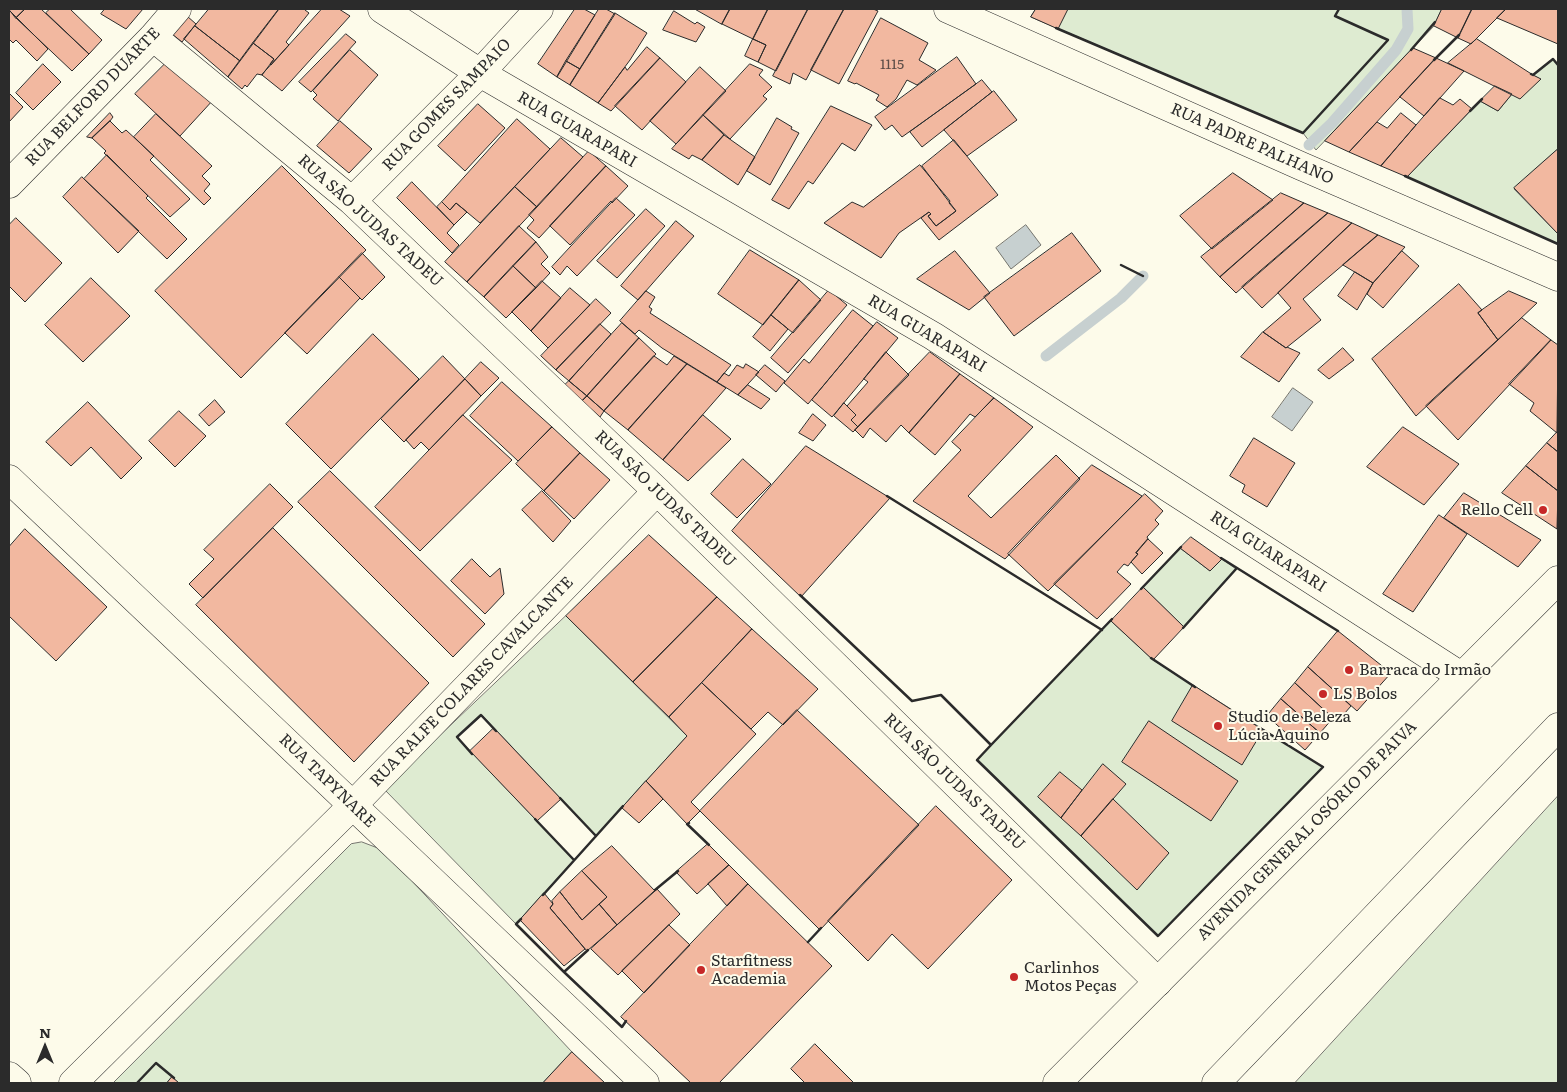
<!DOCTYPE html>
<meta charset="utf-8">
<style>
body{margin:0}
#map{position:relative;width:1567px;height:1092px;overflow:hidden;background:#fdfbea;font-family:Literata,serif}
canvas{display:block}
.frame{position:absolute;inset:0;border:10px solid #2b2b2b;pointer-events:none}
.north{position:absolute;left:20px;top:1022px;width:50px;height:50px;-webkit-text-stroke:4px #fdfbea;paint-order:stroke;rotate:0deg;font-size:14px;font-weight:700;line-height:20px;text-align:center;color:#2b2b2b}
.north::after{content:'';display:block;margin:auto;width:18px;height:22px;background:#2b2b2b;clip-path:polygon(50% 0,100% 100%,50% 72%,0 100%)}
</style>
<div id="map">
<canvas width="1567" height="1092"></canvas>
<div class="frame"></div>
<div class="north">N</div>
</div>
<script>
const ctx = document.querySelector('canvas').getContext('2d');
ctx.lineJoin = 'round';
function fill(path, color) { ctx.fillStyle = color; ctx.fill(path, 'evenodd'); }
function strokePath(path, color, width, dash) { ctx.strokeStyle = color; ctx.lineWidth = width; ctx.lineCap = dash ? 'butt' : 'round'; ctx.setLineDash(dash || []); ctx.stroke(path); }
function drawText(font, color, halo, rows, align = 'center') {
  ctx.font = font + ' Literata,serif'; ctx.lineWidth = 4; ctx.setLineDash([]); ctx.textBaseline = 'middle'; ctx.strokeStyle = halo; ctx.fillStyle = color; for (const [text, x, y, turn = 0] of rows) {
    ctx.save(); ctx.translate(x, y); ctx.rotate((+turn || 0) * Math.PI / 180); ctx.textAlign = isNaN(turn) ? turn : align; if (halo) ctx.strokeText(text, 0, 0); ctx.fillText(text, 0, 0); ctx.restore();
  }
}
const green = new Path2D(`
 M1036 9H1442L1434 26 1316 150 1303 133 1031 17Z
 M1553 59 1558 65V149L1514 189 1558 234V244L1407 177 1480 101 1498 111 1512 94 1540 79 1533 75Z
 M1180 548 1210 571 1222 559 1236 569 1184 627 1143 587Z
 M566 616 687 736 596 836 482 715 457 737 574 860 516 924 384 789Z
 M1111 621 1153 660 1323 767 1158 936 977 760Z
 M1558 796V1083H1295Z
 M362 842 383 850 572 1052 543 1083H179L172 1077 167 1083H113L344 851 351 844Z`);
const water = new Path2D(`
 M1026 225 1041 245 1011 269 996 248Z
 M1293 388 1313 402 1292 431 1272 417Z`);
const stream = new Path2D(`
 M1309 145 1332 123 1396 50 1408 29 1407 9
 M1046 356 1121 298 1143 276`);
const building = new Path2D(`
 M9 9H25L16 18Z
 M25 9H41L89 54 72 71 16 18Z
 M50 9H70L102 40 89 54 46 13Z
 M105 9H143L126 29 101 14Z
 M209 9H279L240 61 195 26Z
 M279 9H306L305 10 309 13 286 42 289 45 271 65 270 64 274 59 253 43Z
 M322 9H339L350 16 282 91 262 75Z
 M575 9H584L595 15 557 77 538 64Z
 M599 9H606L615 14 580 69 566 61Z
 M695 9H730L722 24Z
 M730 9H768L753 39 722 24Z
 M768 9H808L776 71 758 62 766 45 753 39Z
 M808 9H844L806 80 793 73 790 84 773 76Z
 M844 9H873L878 11 839 84 811 70Z
 M1036 9H1068L1058 29 1031 17Z
 M1442 9H1472L1458 38 1434 26Z
 M1472 9H1506L1471 44 1458 38Z
 M1506 9H1558V44L1497 18Z
 M9 10 48 49 37 61 16 40 13 43 9 39Z
 M674 11 695 24 697 22 705 27 696 42 663 30Z
 M615 13 647 33 630 60 598 103 570 85Z
 M187 16 196 24 182 42 172 34Z
 M881 18 928 43 919 60 936 70 917 85 907 80 896 99 887 107 876 100 879 95 856 83 855 84 848 81Z
 M195 26 240 61 228 77 184 39Z
 M346 34 356 42 311 92 299 82Z
 M753 39 766 45 758 62 745 56Z
 M1477 39 1533 75 1541 79 1520 99 1448 63Z
 M253 43 274 59 262 75 257 74 247 87 245 85 242 89 228 77Z
 M647 47 660 58 611 111 598 103 625 67 627 70Z
 M1413 48 1436 58 1349 152 1325 141Z
 M350 50 378 75 338 121 313 99 317 95 313 91Z
 M172 57 214 99 180 136 135 94Z
 M957 57 976 84 902 137 892 125 885 130 875 117Z
 M660 58 686 82 642 130 615 106Z
 M1436 58 1464 71 1424 116 1400 97Z
 M566 61 580 69 570 85 557 77Z
 M43 64 61 82 33 110 16 93Z
 M750 64 763 70 759 75 772 87 763 96 767 99 730 139 703 115Z
 M700 67 726 91 676 144 650 121Z
 M982 80 992 92 922 147 910 132Z
 M1495 86 1512 94 1498 111 1480 101Z
 M994 91 1017 120 967 156 944 130Z
 M9 93 23 107 9 122Z
 M1440 98 1453 105 1460 99 1472 109 1407 177 1381 166Z
 M478 104 505 128 465 171 438 146Z
 M831 106 872 125 855 151 842 143 813 184 808 181 789 209 772 200Z
 M110 113 113 117 110 121 92 138 87 137Z
 M1401 113 1416 125 1381 166 1349 152 1377 122 1387 128Z
 M156 114 212 166 202 176 210 184 204 191 211 198 204 205 134 137Z
 M703 115 724 135 702 160 692 155 689 159 672 149Z
 M777 118 792 127 791 129 799 133 770 185 747 171Z
 M517 119 550 149 480 223 456 203 450 210 442 202Z
 M110 121 122 133 126 130 154 156 150 160 190 199 170 217 104 153 106 151 92 138Z
 M340 121 372 149 349 173 317 146Z
 M724 135 755 157 738 185 702 160Z
 M561 138 583 157 537 207 515 187Z
 M954 140 998 195 939 240 921 218 929 212 931 214 928 216 936 226 956 211 922 166Z
 M1558 149V234L1514 188Z
 M589 151 606 166 539 238 527 228 534 220 529 215Z
 M107 155 148 196 146 198 187 239 167 259 84 179Z
 M920 165 950 201 949 203 956 211 936 226 928 216 931 214 929 212 899 233 881 258 824 223 852 202 863 207Z
 M282 166 366 250 241 378 155 291Z
 M606 166 628 186 612 203 611 201 570 245 550 226Z
 M1233 173 1273 200 1212 249 1180 216Z
 M82 177 139 231 118 253 63 197Z
 M412 182 454 225 447 233 459 245 452 253 397 198Z
 M515 187 537 207 467 282 445 262Z
 M1281 193 1304 203 1220 277 1201 257Z
 M616 198 635 215 577 276 567 266 560 275 552 267Z
 M442 202 450 210 456 203 467 212 454 225 437 207Z
 M1304 203 1328 213 1236 293 1220 277Z
 M646 209 665 226 617 278 597 261Z
 M1328 213 1352 223 1262 308 1242 287Z
 M16 218 62 263 25 302 9 286V225Z
 M676 221 694 236 638 300 621 286Z
 M1352 223 1378 235 1303 299 1321 320 1286 348 1263 332 1291 308 1278 293Z
 M519 226 536 242 484 297 467 282Z
 M1072 233 1101 271 1014 336 984 297Z
 M1378 235 1405 247 1373 283 1343 265Z
 M536 242 548 257 541 264 550 273 536 288 513 266Z
 M750 250 799 280 763 325 718 294Z
 M955 251 990 293 969 310 917 279Z
 M1402 251 1419 266 1383 308 1367 294 1373 283Z
 M362 253 385 277 362 300 339 277Z
 M513 266 536 288 506 318 484 297Z
 M1355 272 1373 283 1357 310 1338 296Z
 M339 277 360 298 307 354 285 333Z
 M91 278 130 316 83 362 45 325Z
 M799 280 821 300 793 333 771 315Z
 M542 281 561 298 531 331 512 312Z
 M1459 284 1482 310 1478 313 1498 340 1416 416 1372 359Z
 M570 288 590 305 548 348 531 331Z
 M829 290 847 305 788 373 771 358Z
 M646 291 655 297 649 307 652 309 650 313 731 365 717 382 662 348 639 330 635 334 620 321Z
 M1509 291 1537 303 1498 340 1478 313Z
 M596 299 611 313 556 370 541 356Z
 M853 310 873 326 808 404 784 383 804 359 809 363Z
 M771 315 788 329 770 351 753 337Z
 M1522 318 1551 340 1458 440 1426 406Z
 M877 322 898 338 832 417 812 400Z
 M622 323 639 338 587 396 569 381Z
 M600 324 611 334 569 381 556 370Z
 M1263 332 1286 348 1287 347 1300 353 1279 382 1241 357Z
 M373 334 419 379 331 469 286 424Z
 M639 338 656 354 604 411 587 396Z
 M1551 340 1558 345 1557 433 1530 411 1534 403 1509 384Z
 M1343 348 1354 360 1329 379 1318 370Z
 M886 352 909 375 858 427 851 420 856 415 847 406 868 382 864 379Z
 M930 352 960 374 909 433 901 425 886 442 870 428 863 438 855 430Z
 M443 356 465 379 404 442 381 419Z
 M654 356 667 365 674 356 687 364 628 430 604 411Z
 M481 362 499 378 481 396 465 379Z
 M687 364 726 388 663 460 628 430Z
 M746 364 759 372 738 395 717 382 724 373 729 376 737 365 743 368Z
 M765 365 785 381 776 392 756 375Z
 M960 374 994 398 975 417 970 414 935 455 909 433Z
 M465 379 481 396 429 450 421 442 414 449 406 440Z
 M569 381 587 396 582 401 564 386Z
 M502 382 552 427 518 461 470 416Z
 M748 385 770 399 761 409 738 395Z
 M587 396 604 411 600 417 582 401Z
 M994 398 1033 427 968 496 991 518 1056 455 1080 479 1005 559 913 501 961 450 952 442Z
 M215 400 225 412 209 426 199 415Z
 M88 402 142 458 121 479 91 447 71 466 46 442Z
 M844 403 856 415 851 420 858 427 853 432 834 416Z
 M179 411 206 436 175 467 149 441Z
 M813 414 826 425 813 441 799 433Z
 M463 415 512 460 420 551 375 507Z
 M703 415 731 439 688 481 663 460Z
 M552 427 580 453 544 491 516 464Z
 M1403 427 1459 464 1424 505 1367 467Z
 M1558 431V452L1547 443Z
 M1254 438 1295 463 1267 507 1242 492 1245 485 1230 476Z
 M1547 443 1558 452V491L1526 466Z
 M806 446 890 498 801 597 732 531Z
 M580 453 610 480 574 519 544 491Z
 M743 459 771 484 737 518 711 494Z
 M1092 465 1142 496 1048 591 1008 554Z
 M1526 466 1558 491 1557 529 1502 493Z
 M330 471 485 624 453 657 298 502Z
 M270 484 293 507 203 598 189 584 214 559 204 550Z
 M542 491 571 521 553 542 522 510Z
 M1464 493 1541 540 1518 567 1444 518Z
 M1145 494 1163 511 1155 520 1159 524 1147 537 1148 539 1136 553 1138 554 1131 562 1128 566 1124 564 1117 572 1131 584 1097 619 1054 584Z
 M1439 515 1467 534 1413 612 1383 594Z
 M273 528 429 683 354 762 196 605Z
 M25 529 107 607 56 661 9 616V547Z
 M649 535 717 597 633 682 566 616Z
 M1191 537 1222 559 1210 571 1180 548Z
 M1148 539 1163 553 1142 574 1131 562 1138 554 1136 553Z
 M472 559 490 577 500 568 504 594 485 614 451 581Z
 M1143 587 1184 627 1153 660 1111 621Z
 M717 597 752 629 669 717 633 682Z
 M752 629 818 689 783 725 768 712 751 729 702 683Z
 M1338 631 1391 673 1357 711 1308 667Z
 M1308 667 1351 706 1337 722 1295 683Z
 M702 683 756 734 691 802 700 811 687 824 646 781 687 736 669 717Z
 M1295 683 1333 718 1320 733 1281 699Z
 M1193 685 1263 730 1242 765 1172 721Z
 M1281 699 1320 733 1305 750 1267 716Z
 M797 710 919 825 820 930 700 811Z
 M1149 721 1238 781 1211 821 1122 762Z
 M494 728 561 799 537 821 470 751Z
 M1103 764 1126 784 1081 836 1061 818Z
 M1060 772 1082 790 1061 818 1038 797Z
 M646 781 663 799 639 823 622 808Z
 M1113 799 1169 853 1137 890 1081 836Z
 M936 806 1012 880 928 969 892 934 868 961 828 921Z
 M708 844 729 865 697 894 676 872Z
 M612 846 655 891 617 925 599 904 607 897 582 871Z
 M729 865 748 884 727 906 708 884Z
 M582 871 607 897 582 920 560 892Z
 M748 884 832 966 719 1083H691L621 1017Z
 M657 889 680 914 618 975 591 949Z
 M560 892 582 920 599 904 617 925 587 951 550 908 553 904 552 901Z
 M544 893 553 904 550 908 585 949 564 966 520 920Z
 M669 925 690 945 644 993 622 971Z
 M815 1044 853 1082 851 1083H805L791 1069Z
 M572 1052 605 1083H543Z
 M172 1077 179 1083H167Z`);
const minor = new Path2D(`
 M382 9 480 73 933 336 1461 676
 M948 9 1301 166 1558 277
 M153 37 352 201 657 491 1158 982
 M9 184 153 37 177 9
 M352 201 480 73 539 9
 M9 479 645 1083
 M9 1076 17 1083
 M73 1083 353 805 657 491`);
const major = new Path2D(`
 M1057 1083 1558 580
 M1216 1083 1558 727`);
const wall = new Path2D(`
 M1056 28 1303 133 1388 40 1335 16 1339 9
 M1411 50 1435 22
 M1434 60 1459 35
 M1531 74 1533 75 1553 59 1558 65
 M1470 111 1482 99
 M1405 176 1558 244
 M1121 265 1143 276
 M887 496 1102 630
 M1221 558 1338 631
 M1141 589 1181 547
 M800 595 912 701 941 695 991 745 1112 619
 M1183 628 1236 569
 M1151 658 1195 687
 M991 745 977 760 1158 936 1323 767 1260 728
 M472 754 457 737 481 715 496 731
 M560 798 596 836
 M535 819 574 860
 M689 823 687 824 709 845
 M655 890 678 871
 M543 895 623 806
 M521 919 516 924 564 972
 M808 942 821 928
 M588 950 564 972 622 1027 626 1021
 M137 1083 156 1063 174 1078`);
const markers = [
 [1543,510,5,"#c62828"],
 [1349,670,5,"#c62828"],
 [1323,694,5,"#c62828"],
 [1218,726,5,"#c62828"],
 [701,970,5,"#c62828"],
 [1014,977,5,"#c62828"]
];
const numberNames = [
 ["1115",892,65]
];
const streetNames = [
 ["RUA BELFORD DUARTE",93,97,-46],
 ["RUA GOMES SAMPAIO",447,105,-46],
 ["RUA GUARAPARI",577,130,30],
 ["RUA PADRE PALHANO",1252,144,24],
 ["RUA SÃO JUDAS TADEU",370,221,42],
 ["RUA GUARAPARI",927,334,31],
 ["RUA SÃO JUDAS TADEU",665,499,44],
 ["RUA GUARAPARI",1268,552,33],
 ["RUA RALFE COLARES CAVALCANTE",472,682,-46],
 ["RUA TAPYNARE",327,781,44],
 ["RUA SÃO JUDAS TADEU",954,782,44],
 ["AVENIDA GENERAL OSÓRIO DE PAIVA",1307,831,-45]
];
const poiNames = [
 ["Rello Cell",1533,510,"right"],
 ["Barraca do Irmão",1359,670],
 ["LS Bolos",1333,694],
 ["Studio de Beleza",1228,717],
 ["Lúcia Aquino",1228,735],
 ["Starfitness",711,961],
 ["Academia",711,979],
 ["Carlinhos",1024,968],
 ["Motos Peças",1024,986]
];
fill(green, '#deebd1');
strokePath(green, '#74746e', 1);
fill(water, '#c7d0d0');
strokePath(water, '#74746e', 1);
strokePath(stream, '#c7d0d0', 11);
fill(building, '#f2b8a0');
strokePath(building, '#2b2b2b', 1);
strokePath(minor, '#2b2b2b', 29);
strokePath(major, '#2b2b2b', 29);
strokePath(minor, '#fdfbea', 28);
strokePath(major, '#fdfbea', 28);
strokePath(wall, '#2b2b2b', 2.5);
for (const [x, y, r, color] of markers) { const dot = new Path2D(); dot.arc(x, y, r, 0, 2 * Math.PI); ctx.fillStyle = color; ctx.fill(dot); strokePath(dot, '#fdfbea', 2); }
drawText('14px', '#5d4e48', null, numberNames);
drawText('16px', '#2b2b2b', '#fdfbea', streetNames);
drawText('16px', '#2b2b2b', '#fdfbea', poiNames, 'left');
</script>
